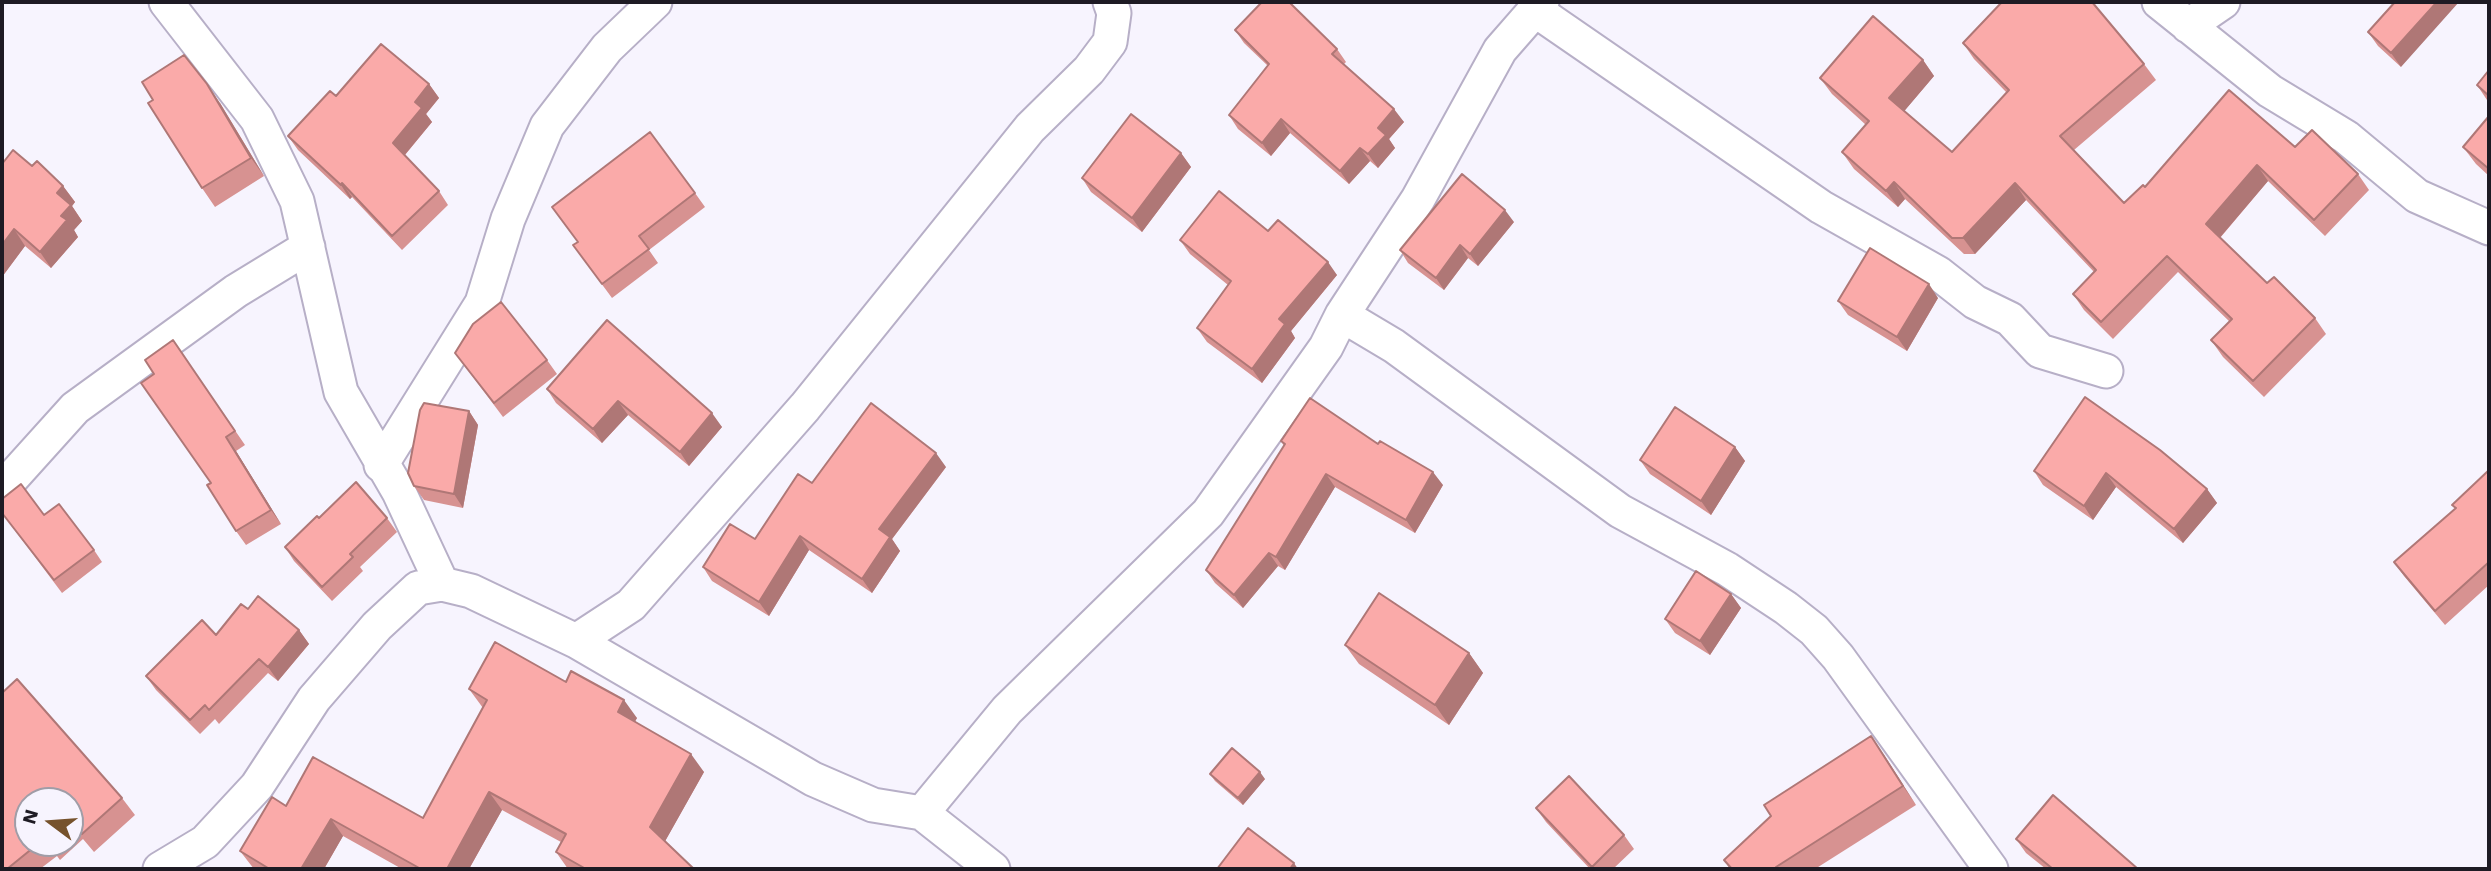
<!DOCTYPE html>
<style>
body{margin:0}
#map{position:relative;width:2491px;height:871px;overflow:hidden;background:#f7f4fe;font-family:"Work Sans",sans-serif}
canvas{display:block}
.frame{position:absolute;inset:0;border:4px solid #1e1b24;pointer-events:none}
.north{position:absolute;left:14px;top:787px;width:70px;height:70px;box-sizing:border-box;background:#f7f4fe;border:2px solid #a09da7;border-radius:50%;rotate:286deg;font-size:19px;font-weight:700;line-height:28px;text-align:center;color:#1e1b24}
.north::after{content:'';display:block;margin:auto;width:24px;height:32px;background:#76522c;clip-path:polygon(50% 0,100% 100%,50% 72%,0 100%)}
</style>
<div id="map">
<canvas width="2491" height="871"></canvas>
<div class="frame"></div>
<div class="north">N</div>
</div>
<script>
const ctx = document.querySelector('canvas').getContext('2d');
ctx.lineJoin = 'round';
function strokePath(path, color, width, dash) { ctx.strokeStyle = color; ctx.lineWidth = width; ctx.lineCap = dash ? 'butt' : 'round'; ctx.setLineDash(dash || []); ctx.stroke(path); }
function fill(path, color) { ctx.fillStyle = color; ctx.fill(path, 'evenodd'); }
const street = new Path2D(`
 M166 2 257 119 297 201 341 392 399 492 442 584
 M2159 2 2270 91 2346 137 2417 196 2489 228
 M1535 10 1821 207 1938 273 1975 302 2010 319 2040 351 2106 371
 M2188 26 2223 2
 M1342 315 1394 346 1620 511 1727 569 1786 608 1814 630 1838 657 1991 869
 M381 465 482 303 508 219 547 126 607 48 655 2
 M2 489 75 408 236 291 308 247
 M576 641 631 605 805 407 1030 128 1089 70 1110 42 1114 13 1110 2
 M922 813 1007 710 1208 513 1326 347 1342 315 1418 199 1500 50 1542 2
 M160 869 205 842 257 786 314 699 377 626 418 588 442 584 471 591 576 641 813 779 873 805 922 813 993 869`);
const wall = new Path2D(`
 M2395 2 2401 67 2378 46 2368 32Z
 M1235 30 1337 49 1346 62 1344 64 1404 122 1389 139 1395 148 1378 168 1370 161 1349 184 1290 133 1271 156 1238 129 1229 115 1268 66 1244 43Z
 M1963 43 2144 64 2156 80 2074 150 2124 203 2145 187 2295 147 2358 174 2369 190 2325 236 2268 181 2220 238 2267 283 2315 318 2326 334 2264 397 2223 357 2211 340 2230 322 2178 272 2113 339 2084 310 2073 294 2094 272 2026 200 1975 254H1964L1905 199 1898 207 1854 169 1842 152 1866 125 1832 94 1820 78 1923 60 1934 76 1904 111 1952 152 2007 93 1974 59Z
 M2489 70V103L2477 85Z
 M429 84 439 98 426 114 432 122 405 155 439 191 448 205 402 250 352 197 350 199 298 150 288 136Z
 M220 103 264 176 215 207 202 188Z
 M2489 116V176L2476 164 2463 147Z
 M1181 153 1191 167 1142 232 1091 192 1082 178Z
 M32 166 63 186 75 202 72 206 82 221 74 230 78 237 51 268 25 246 2 277Z
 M695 193 705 207 649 250 658 263 612 298 573 245Z
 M1514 222 1478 266 1468 258 1444 290 1408 263 1400 250Z
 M1268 231 1337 275 1291 331 1295 338 1262 383 1207 342 1197 328 1228 285 1190 254 1180 240Z
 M1938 298 1907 351 1848 315 1838 301Z
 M607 320 722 427 689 466 628 415 602 443 556 403 547 389Z
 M173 340 245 445 236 451 281 524 246 545 236 531 154 374Z
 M455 353 547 360 557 374 503 417Z
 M2085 397 2207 489 2217 503 2183 543 2116 487 2093 520 2043 485 2034 471Z
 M469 411 478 425 463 508 424 500 414 486Z
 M1281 441 1443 485 1415 533 1335 487 1285 570 1278 566 1243 608 1215 583 1206 570 1284 446Z
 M1735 447 1745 461 1711 515 1650 474 1640 460Z
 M946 467 892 539 900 551 872 593 809 550 769 616 712 581 703 567 755 539 812 483Z
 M2489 470V585L2445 625 2404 576 2394 562 2455 509 2452 505Z
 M2 513 44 515 94 550 102 562 62 593Z
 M319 518H387L397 532 360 567 363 571 332 601 294 561 285 547Z
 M1731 594 1741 608 1710 655 1675 633 1665 619Z
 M248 609 299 630 309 644 278 681 268 673 219 724 215 719 200 734 156 690 146 676 216 635Z
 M1345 645 1469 653 1483 673 1449 725 1359 664Z
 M566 682 637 718 635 721 704 772 665 841 694 869H568L556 852 561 842 502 810 469 869H402L343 836 324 869H254L240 851 286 806 423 818 483 708 469 689Z
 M2 693 122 798 135 815 94 852 83 839 60 860 57 856 40 869H2ZM70 801V843H28Z
 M1884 755 1916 805 1815 869H1730L1724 860Z
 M1210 774 1265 779 1243 805 1215 781Z
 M1536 808 1624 835 1634 849 1613 869H1590L1546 822Z
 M2016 839 2138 869H2046L2026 853Z`);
const shadedWall = new Path2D(`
 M2437 2H2459L2401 67 2391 53Z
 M1923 60 1934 76 1901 115 1889 98Z
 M207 84 220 103 264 176 251 158Z
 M429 84 439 98 426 114 432 122 403 157 393 143 415 102Z
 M1394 109 1404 122 1389 139 1395 148 1378 168 1368 154 1378 128Z
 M1281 119 1290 133 1271 156 1262 143Z
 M1360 148 1370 161 1349 184 1340 171Z
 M1181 153 1191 167 1142 232 1132 218Z
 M2257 165 2268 181 2217 241 2206 224Z
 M1894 182 1905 199 1898 207 1886 191Z
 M342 183 352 197 350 199 341 185Z
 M2015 183 2026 200 1975 254 1963 238Z
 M63 186 75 202 72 206 82 221 74 230 78 237 51 268 40 252 61 216 57 193Z
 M1505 210 1514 222 1478 266 1470 254Z
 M14 229 25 246 2 277V245Z
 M1460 245 1468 258 1444 290 1436 278Z
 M1328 262 1337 275 1291 331 1295 338 1262 383 1252 369 1279 319Z
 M1929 284 1938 298 1907 351 1897 337Z
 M618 401 628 415 602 443 593 429Z
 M469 411 478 425 463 508 454 494Z
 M712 413 722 427 689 466 680 452Z
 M226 437 236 451 281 524 271 510Z
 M1735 447 1745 461 1711 515 1701 501Z
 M936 453 946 467 892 539 900 551 872 593 862 579 879 529Z
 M1433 472 1443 485 1415 533 1406 520Z
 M2106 473 2116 487 2093 520 2084 506Z
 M1326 474 1335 487 1285 570 1276 557Z
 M2207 489 2217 503 2183 543 2174 529Z
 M800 536 809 550 769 616 759 602Z
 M1269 553 1278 566 1243 608 1234 595Z
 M1731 594 1741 608 1710 655 1700 641Z
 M299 630 309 644 278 681 268 667Z
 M1469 653 1483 673 1449 725 1435 705Z
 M624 700 637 718 631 729 618 712Z
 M1871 736 1884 755 1916 805 1903 786Z
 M691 754 704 772 663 845 650 827Z
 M1260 772 1265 779 1243 805 1238 798Z
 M489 792 502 810 469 869H447Z
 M331 819 343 836 324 869H301Z
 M1294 863 1298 869H1290Z`);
const building = new Path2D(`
 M1262 2H1289L1337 49 1332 54 1394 109 1378 128 1386 135 1368 154 1360 148 1340 171 1281 119 1262 143 1229 115 1269 64 1235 30Z
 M2002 2H2092L2144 64 2060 136 2124 203 2143 185 2145 187 2229 90 2295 147 2312 130 2358 174 2314 220 2257 165 2206 224 2267 283 2274 277 2315 318 2253 381 2211 340 2232 319 2167 256 2101 322 2073 294 2096 270 2015 183 1963 238H1952L1894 182 1886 191 1842 152 1869 121 1820 78 1873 16 1923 60 1889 98 1952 152 2009 90 1963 43Z
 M2395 2H2437L2391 53 2368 32Z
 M381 44 429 84 415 102 422 108 393 143 439 191 392 236 342 183 341 185 288 136 330 91 336 96Z
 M184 55 207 84 251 158 202 188 148 103 153 100 142 82Z
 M2489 70V96L2477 85Z
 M1131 114 1181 153 1132 218 1082 178Z
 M2489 116V169L2463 147Z
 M650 132 695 193 639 236 649 249 602 284 573 245 578 242 552 207Z
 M13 150 32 166 37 161 63 186 57 193 71 205 61 216 67 220 40 252 14 229 2 245V164Z
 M1462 174 1505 210 1470 254 1460 245 1436 278 1400 250Z
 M1219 191 1268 231 1278 220 1328 262 1279 319 1285 324 1252 369 1197 328 1231 281 1180 240Z
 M1870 248 1929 284 1897 337 1838 301Z
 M501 302 547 360 494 403 455 353 473 324Z
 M607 320 712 413 680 452 618 401 593 429 547 389Z
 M173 340 235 431 226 437 271 510 236 531 207 485 211 483 141 383 154 374 145 360Z
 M2085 397 2160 450 2207 489 2174 529 2106 473 2084 506 2034 471Z
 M1310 398 1378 444 1380 441 1433 472 1406 520 1326 474 1276 557 1269 553 1234 595 1206 570 1285 444 1281 441Z
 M424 403 469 411 454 494 414 486 408 473 420 410Z
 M871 403 936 453 879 529 890 537 862 579 800 536 759 602 703 567 730 524 755 539 798 474 812 483Z
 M1675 407 1735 447 1701 501 1640 460Z
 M2489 470V562L2435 611 2394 562 2456 508 2452 505Z
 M356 482 387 518 350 554 353 557 322 587 285 547 317 516 319 518Z
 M21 484 44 515 59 504 94 550 54 580 2 513V499Z
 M1696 571 1731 594 1700 641 1665 619Z
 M1379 593 1469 653 1435 705 1345 645Z
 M258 596 299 630 268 667 259 659 209 710 205 705 190 720 146 676 202 620 216 635 241 604 248 609Z
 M495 642 566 682 571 671 624 700 618 712 691 754 650 827 694 869H586L556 852 566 834 489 792 447 869H421L331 819 301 869H267L268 868 240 851 272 797 286 806 313 757 423 818 487 700 469 689Z
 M17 679 122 798 82 834 71 822 70 823V801H28V843H39L7 869H2V693Z
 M1871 736 1903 786 1776 867 1778 869H1732L1724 860 1771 816 1764 805Z
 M1232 748 1260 772 1238 798 1210 774Z
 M1569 776 1624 835 1592 867 1536 808Z
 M2053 795 2138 869H2053L2016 839Z
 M1248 828 1294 863 1290 869H1217Z`);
strokePath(street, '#b7afc7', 37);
strokePath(street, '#fff', 33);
fill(wall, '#d79291');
fill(shadedWall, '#af7776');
fill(building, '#faaaa9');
strokePath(building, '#af7776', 2);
</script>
